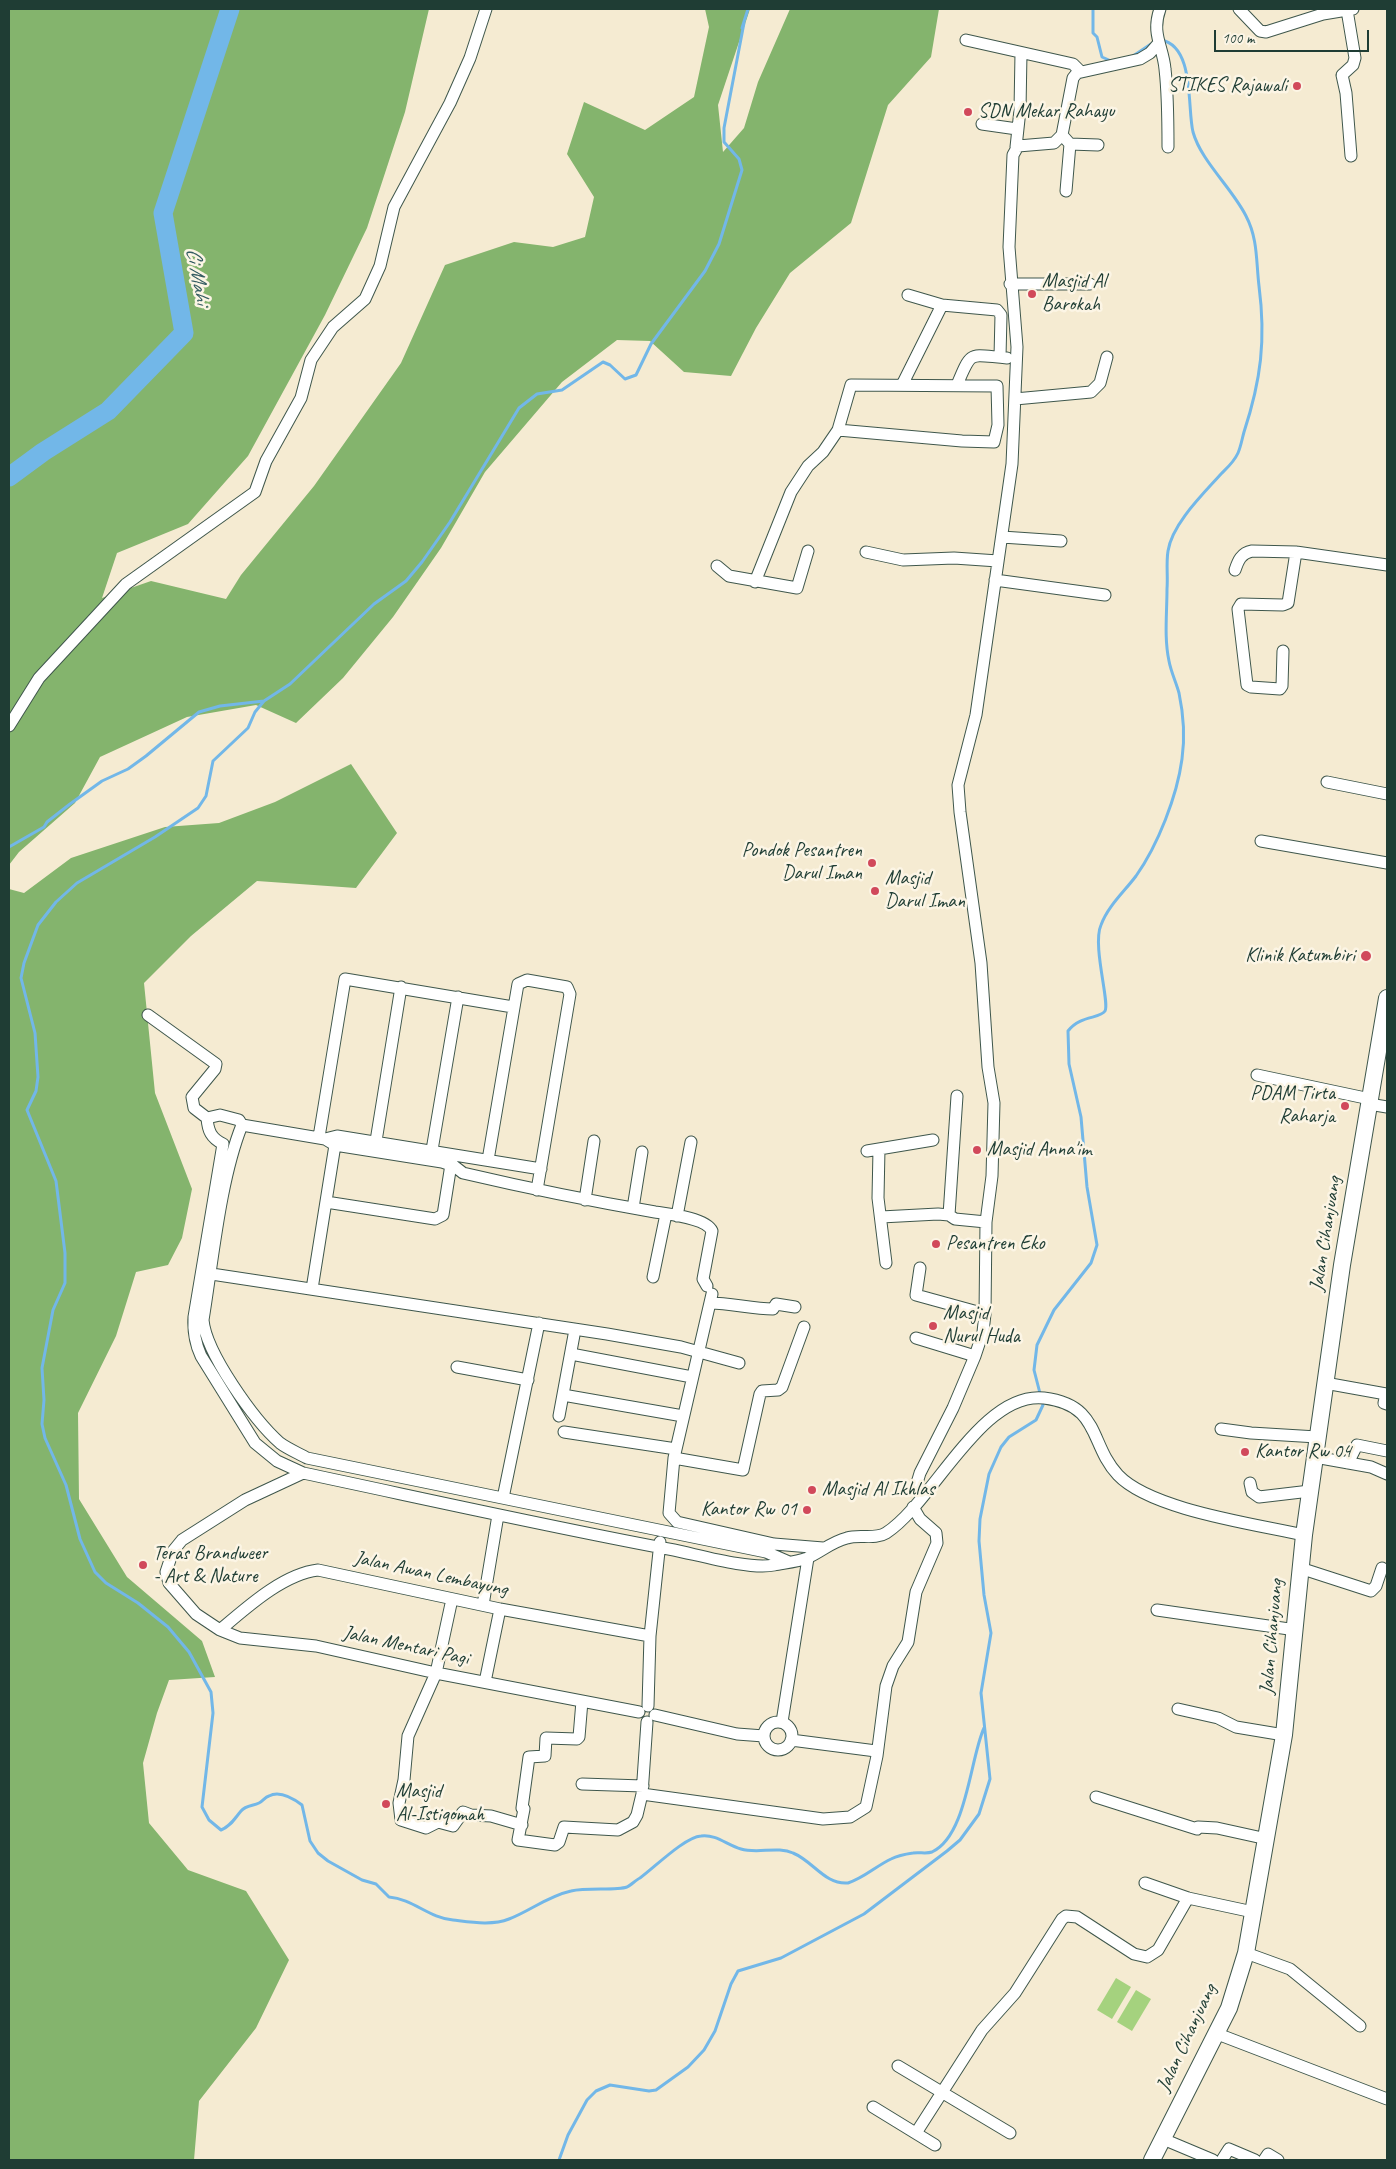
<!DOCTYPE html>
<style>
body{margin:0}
#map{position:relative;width:1396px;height:2169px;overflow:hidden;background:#f5ebd2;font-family:Caveat,sans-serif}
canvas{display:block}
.frame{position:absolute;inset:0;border:10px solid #1f3d34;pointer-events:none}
.scale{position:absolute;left:1214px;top:30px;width:155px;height:22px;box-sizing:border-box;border:2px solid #1f3d34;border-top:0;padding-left:6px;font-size:15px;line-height:18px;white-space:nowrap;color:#1f3d34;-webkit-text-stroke:4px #fcf5e5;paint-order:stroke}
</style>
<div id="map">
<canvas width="1396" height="2169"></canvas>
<div class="frame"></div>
<div class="scale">100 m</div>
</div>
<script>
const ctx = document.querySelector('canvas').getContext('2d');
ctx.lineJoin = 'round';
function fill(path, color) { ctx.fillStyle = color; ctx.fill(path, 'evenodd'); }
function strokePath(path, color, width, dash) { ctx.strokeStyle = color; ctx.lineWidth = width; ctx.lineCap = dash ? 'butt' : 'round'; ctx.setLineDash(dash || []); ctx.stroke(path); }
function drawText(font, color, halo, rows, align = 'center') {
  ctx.font = font + ' Caveat,sans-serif'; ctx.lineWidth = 5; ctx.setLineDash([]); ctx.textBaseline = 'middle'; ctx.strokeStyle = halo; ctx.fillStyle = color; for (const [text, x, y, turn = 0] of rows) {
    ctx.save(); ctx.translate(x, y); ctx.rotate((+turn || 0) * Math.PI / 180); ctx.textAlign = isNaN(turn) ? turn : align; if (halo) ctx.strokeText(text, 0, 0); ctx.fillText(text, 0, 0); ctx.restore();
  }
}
const green = new Path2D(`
 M1116 1978 1131 1987 1112 2019 1097 2010Z
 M1136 1990 1151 1999 1132 2031 1117 2022Z`);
const forest = new Path2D(`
 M9 9H429L405 112 367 228 325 315 248 456 188 524 117 553 102 598 151 581 226 599 241 575 314 486 401 363 445 265 514 242 553 247 585 237 594 197 567 154 584 102 645 130 694 97 709 27 705 9H750L718 105 723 152 744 128 758 82 790 9H939L931 57 888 105 851 223 790 273 756 328 731 376 684 372 650 341 617 340 562 382 485 472 441 548 393 617 343 678 296 723 256 705 187 717 100 757 75 803 19 852 9 865Z
 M351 764 397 833 356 888 257 881 191 936 144 983 155 1093 192 1189 182 1238 168 1265 136 1272 116 1336 78 1413 79 1499 127 1577 202 1641 215 1677 169 1680 157 1713 143 1763 149 1823 188 1870 246 1891 289 1960 256 2028 199 2101 194 2160H9V889L24 893 71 858 165 827 219 823 275 802Z`);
const stream = new Path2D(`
 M1093 9V33L1097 37 1102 57 1111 61
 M1133 56 1151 44
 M264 701 255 712 248 728 213 761 206 796 198 808 155 837 77 883 56 902 38 925 24 963 21 978 35 1033 38 1077 36 1091 27 1110 56 1181 65 1253V1283L53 1310 42 1368 44 1400 42 1424 45 1438 66 1485 80 1539 95 1572 106 1583 138 1603 168 1627 189 1652 211 1692 213 1713 202 1807 209 1820 221 1830C231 1826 235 1818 241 1811 246 1805 253 1806 259 1803 263 1801 265 1797 269 1796 280 1790 294 1799 302 1805L310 1841 318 1853 328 1861 362 1880 376 1884 389 1897C413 1899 429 1918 453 1920 470 1922 492 1926 509 1919 530 1911 548 1896 571 1891 587 1887 616 1891 627 1887 631 1885 636 1880 640 1878 655 1867 685 1837 701 1836 716 1834 727 1845 741 1849 757 1854 778 1846 793 1853 813 1861 825 1885 848 1883 864 1878 876 1866 891 1859 897 1856 906 1854 913 1853 919 1852 927 1854 932 1852 967 1836 970 1758 984 1728
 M9 847 44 827 47 822 70 804 102 781 128 769 146 756 199 712 220 706 264 701 290 684 374 604 406 581 422 562 450 522 519 408 537 394 562 390 603 362 610 365 625 379 636 375 651 344 705 271 719 244 742 170 739 159 724 142V128L744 23 742 28 748 9
 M559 2160 568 2135 587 2100 596 2091 610 2085 649 2091 656 2090 688 2067 704 2050 715 2031 731 1984 738 1971 781 1958 864 1914 947 1851 960 1840 979 1814 990 1779 981 1693 991 1633 984 1595 979 1541 980 1519 989 1474 1001 1447 1009 1437 1036 1420 1043 1405 1034 1370 1037 1345 1054 1310 1091 1263 1097 1245 1087 1187 1081 1117 1069 1064 1068 1031C1080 1015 1100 1019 1105 1011 1110 1003 1092 945 1101 925 1108 906 1124 892 1136 876 1158 845 1177 796 1182 759 1185 738 1183 712 1179 693 1176 682 1171 672 1169 661 1164 638 1167 613 1167 589 1168 576 1166 563 1168 551 1172 524 1203 494 1221 474 1227 468 1234 462 1238 453 1241 446 1242 439 1244 432 1261 380 1266 340 1259 286 1256 261 1258 239 1246 216 1232 188 1201 161 1193 132 1187 108 1195 46 1161 40`);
const river = new Path2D(`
 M9 477 43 452 108 411 184 333 163 213 230 9`);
const street = new Path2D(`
 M1160 9C1151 34 1163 46 1165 69 1168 95 1168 121 1168 147
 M1239 9 1260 31 1266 32 1323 14 1353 9
 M1347 10 1355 58 1353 65 1342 75 1346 93 1351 156
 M966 40 1073 64 1080 71
 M982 124 1017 129
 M1062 135 1070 144 1066 191
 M1070 144 1098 145
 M1016 147 1020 110 1021 53
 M1010 284H1090
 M908 295 942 305 997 310 1001 315 1000 357
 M902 385 942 305
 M957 385C972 349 969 355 1007 358
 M1015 399 1091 392 1100 383 1107 357
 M1002 537 1061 541
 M866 552 903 560 954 558 998 561
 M717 566 729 576 797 588 808 551
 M1235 570C1238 561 1241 553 1252 551L1296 552 1387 565
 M995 580 1105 595
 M755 582 791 492 808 466 823 452 838 430 851 385 997 386 998 425 994 442 962 441 838 430
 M1283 651 1282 686 1280 689 1251 687 1247 685 1238 609 1241 604 1283 605 1288 603 1296 552
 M9 726 39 678 126 584 255 492 266 461 301 398 311 360 333 327 365 299 380 266 394 207 450 103 470 58 486 9
 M1327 782 1387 794
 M1261 841 1387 863
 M148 1015 216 1064 215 1069 192 1097 194 1108 207 1118 220 1115 239 1120 242 1125C220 1180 213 1259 203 1320 206 1353 254 1420 280 1443 288 1449 298 1453 307 1458L766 1552 789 1562
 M1257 1075 1370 1099
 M1369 1104 1387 1107
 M207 1118C208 1131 211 1138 223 1144L194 1317C193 1332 195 1343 201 1356L255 1443 277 1461 303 1473C426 1499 550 1527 674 1550 699 1555 750 1570 774 1565 784 1563 797 1562 807 1558 821 1552 831 1542 847 1538 859 1534 875 1540 886 1533 933 1503 981 1391 1044 1398 1101 1405 1089 1444 1118 1475 1151 1510 1256 1524 1304 1535
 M242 1125 325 1139 335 1145 442 1162 454 1166 463 1173C527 1188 591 1201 655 1212 669 1214 706 1218 712 1231L703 1279 707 1286
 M319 1137 345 979 513 1007
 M325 1139 337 1136 541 1169
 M376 1141 401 987
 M879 1149 878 1198 886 1263
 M432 1150 458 997
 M867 1151 933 1140
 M488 1160 518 984 527 980 567 987 570 994 537 1190
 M585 1200 594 1141
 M326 1202 435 1219 443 1215 452 1158
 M633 1208 642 1152
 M949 1215 957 1096
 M677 1216 691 1142
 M881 1217 938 1214 949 1215 955 1219 986 1222
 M920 1268 916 1295 985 1314
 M205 1273 607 1334 681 1347 739 1363
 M653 1277 666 1214
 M312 1289 335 1145
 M712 1294 674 1458 669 1513 677 1522 774 1544 823 1548
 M710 1303C731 1303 752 1309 773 1309L776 1304 795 1307
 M916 1338 975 1356
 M571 1354 692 1377
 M457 1367 528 1380
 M1325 1383 1386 1394 1384 1403 1387 1404
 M563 1395 683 1416
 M559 1416 574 1335
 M1221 1429 1251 1433 1317 1437
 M564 1432 676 1449
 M1315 1457 1371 1467 1387 1474
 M674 1458 743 1470 760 1394 762 1391 778 1390 782 1387 804 1327
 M1348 1463 1357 1445 1387 1451
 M303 1473 245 1500 182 1540 173 1551 166 1572 169 1583 196 1614 220 1630 240 1638 316 1646 436 1673 639 1712
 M1250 1483 1252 1492 1259 1497 1310 1491
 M921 1497 917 1483 920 1473 953 1408 975 1356 983 1332 985 1314 986 1222 992 1176 994 1103 988 1067 981 963 960 812 958 785 976 715 1012 464 1017 347 1009 247 1013 155 1018 146 1054 143 1062 135 1073 78 1077 73 1140 59 1150 53 1157 45
 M503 1498 539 1323
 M1300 1568 1371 1591 1376 1586 1382 1568
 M452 1599 436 1673 408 1736 404 1780 399 1803 401 1820 426 1828 438 1822 453 1826 463 1812 471 1815 491 1816 522 1825
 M483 1605 498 1515
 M1157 1610 1296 1630
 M220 1630C246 1608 283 1574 318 1570L500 1609 650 1636
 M485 1682 500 1609
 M582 1701 579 1737 577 1739 546 1738 545 1756 529 1757 522 1808 524 1809 518 1840 555 1845 559 1842 564 1827 618 1830 633 1822 637 1815 642 1794 647 1722
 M648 1706 650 1636 660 1542
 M1178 1709 1218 1718 1236 1727 1284 1735
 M655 1715 737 1734 764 1736
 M764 1736a14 14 0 1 1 28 0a14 14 0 1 1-28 0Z
 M782 1722 808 1558
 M791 1740 876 1751
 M582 1784 643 1786
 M642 1794 823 1819 850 1817 866 1807 877 1756 886 1686 893 1666 908 1642 916 1592 937 1543 936 1533 920 1519 913 1507
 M1096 1797 1197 1829 1198 1827 1217 1828 1267 1839
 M1145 1883 1188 1898 1253 1912
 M1246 1953 1290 1969 1360 2026
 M1215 2033 1387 2099
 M898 2066 1010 2133
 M873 2107 935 2145
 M916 2133 982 2030 1015 1993 1062 1919 1066 1916 1077 1917 1134 1954 1147 1957 1158 1950 1188 1898
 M1163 2139 1213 2160
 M1222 2160 1229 2149 1255 2160
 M1264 2160 1268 2154 1278 2160`);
const secondary = new Path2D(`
 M1152 2160 1229 2008 1246 1953 1284 1735 1304 1535 1342 1265 1387 998`);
const markers = [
 [1297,86,5,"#d1495b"],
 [968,112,5,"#d1495b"],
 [1032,294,5,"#d1495b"],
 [872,863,5,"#d1495b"],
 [875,891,5,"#d1495b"],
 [1366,956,6,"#d1495b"],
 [1345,1106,5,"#d1495b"],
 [977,1150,5,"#d1495b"],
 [936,1244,5,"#d1495b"],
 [933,1326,5,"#d1495b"],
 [1245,1452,5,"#d1495b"],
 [812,1490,5,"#d1495b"],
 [807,1510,5,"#d1495b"],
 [143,1565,5,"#d1495b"],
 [386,1804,5,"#d1495b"]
];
const poiNames = [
 ["STIKES Rajawali",1287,86,"right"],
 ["SDN Mekar Rahayu",978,112],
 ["Masjid Al",1042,282],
 ["Barokah",1042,305],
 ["Pondok Pesantren",862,851,"right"],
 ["Darul Iman",862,874,"right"],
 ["Masjid",885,879],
 ["Darul Iman",885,902],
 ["Klinik Katumbiri",1355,956,"right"],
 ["PDAM Tirta",1335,1094,"right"],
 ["Raharja",1335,1117,"right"],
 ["Masjid Anna'im",987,1150],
 ["Pesantren Eko",946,1244],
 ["Masjid",943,1314],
 ["Nurul Huda",943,1337],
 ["Kantor Rw 04",1255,1452],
 ["Masjid Al Ikhlas",822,1490],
 ["Kantor Rw 01",797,1510,"right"],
 ["Teras Brandweer",153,1554],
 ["- Art & Nature",153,1577],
 ["Masjid",396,1792],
 ["Al-Istiqomah",396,1815]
];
const streetNames = [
 ["Jalan Cihanjuang",1326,1234,-81],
 ["Jalan Awan Lembayung",431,1574,12],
 ["Jalan Cihanjuang",1272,1637,-85],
 ["Jalan Mentari Pagi",406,1646,12],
 ["Jalan Cihanjuang",1187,2038,-65]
];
const waterNames = [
 ["Ci Mahi",197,276,80]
];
fill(green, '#a5d27e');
fill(forest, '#84b46d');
strokePath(stream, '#72b7e8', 3);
strokePath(river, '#72b7e8', 19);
strokePath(street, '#3f574c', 13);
strokePath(secondary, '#3f574c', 18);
strokePath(street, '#fff', 11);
strokePath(secondary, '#fff', 16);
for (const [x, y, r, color] of markers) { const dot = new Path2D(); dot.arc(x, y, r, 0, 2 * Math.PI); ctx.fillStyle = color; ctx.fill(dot); strokePath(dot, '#fcf5e5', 2); }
drawText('20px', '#1f3d34', '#fcf5e5', poiNames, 'left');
drawText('20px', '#1f3d34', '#fcf5e5', streetNames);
drawText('italic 21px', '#345c61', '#fcf5e5', waterNames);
</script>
